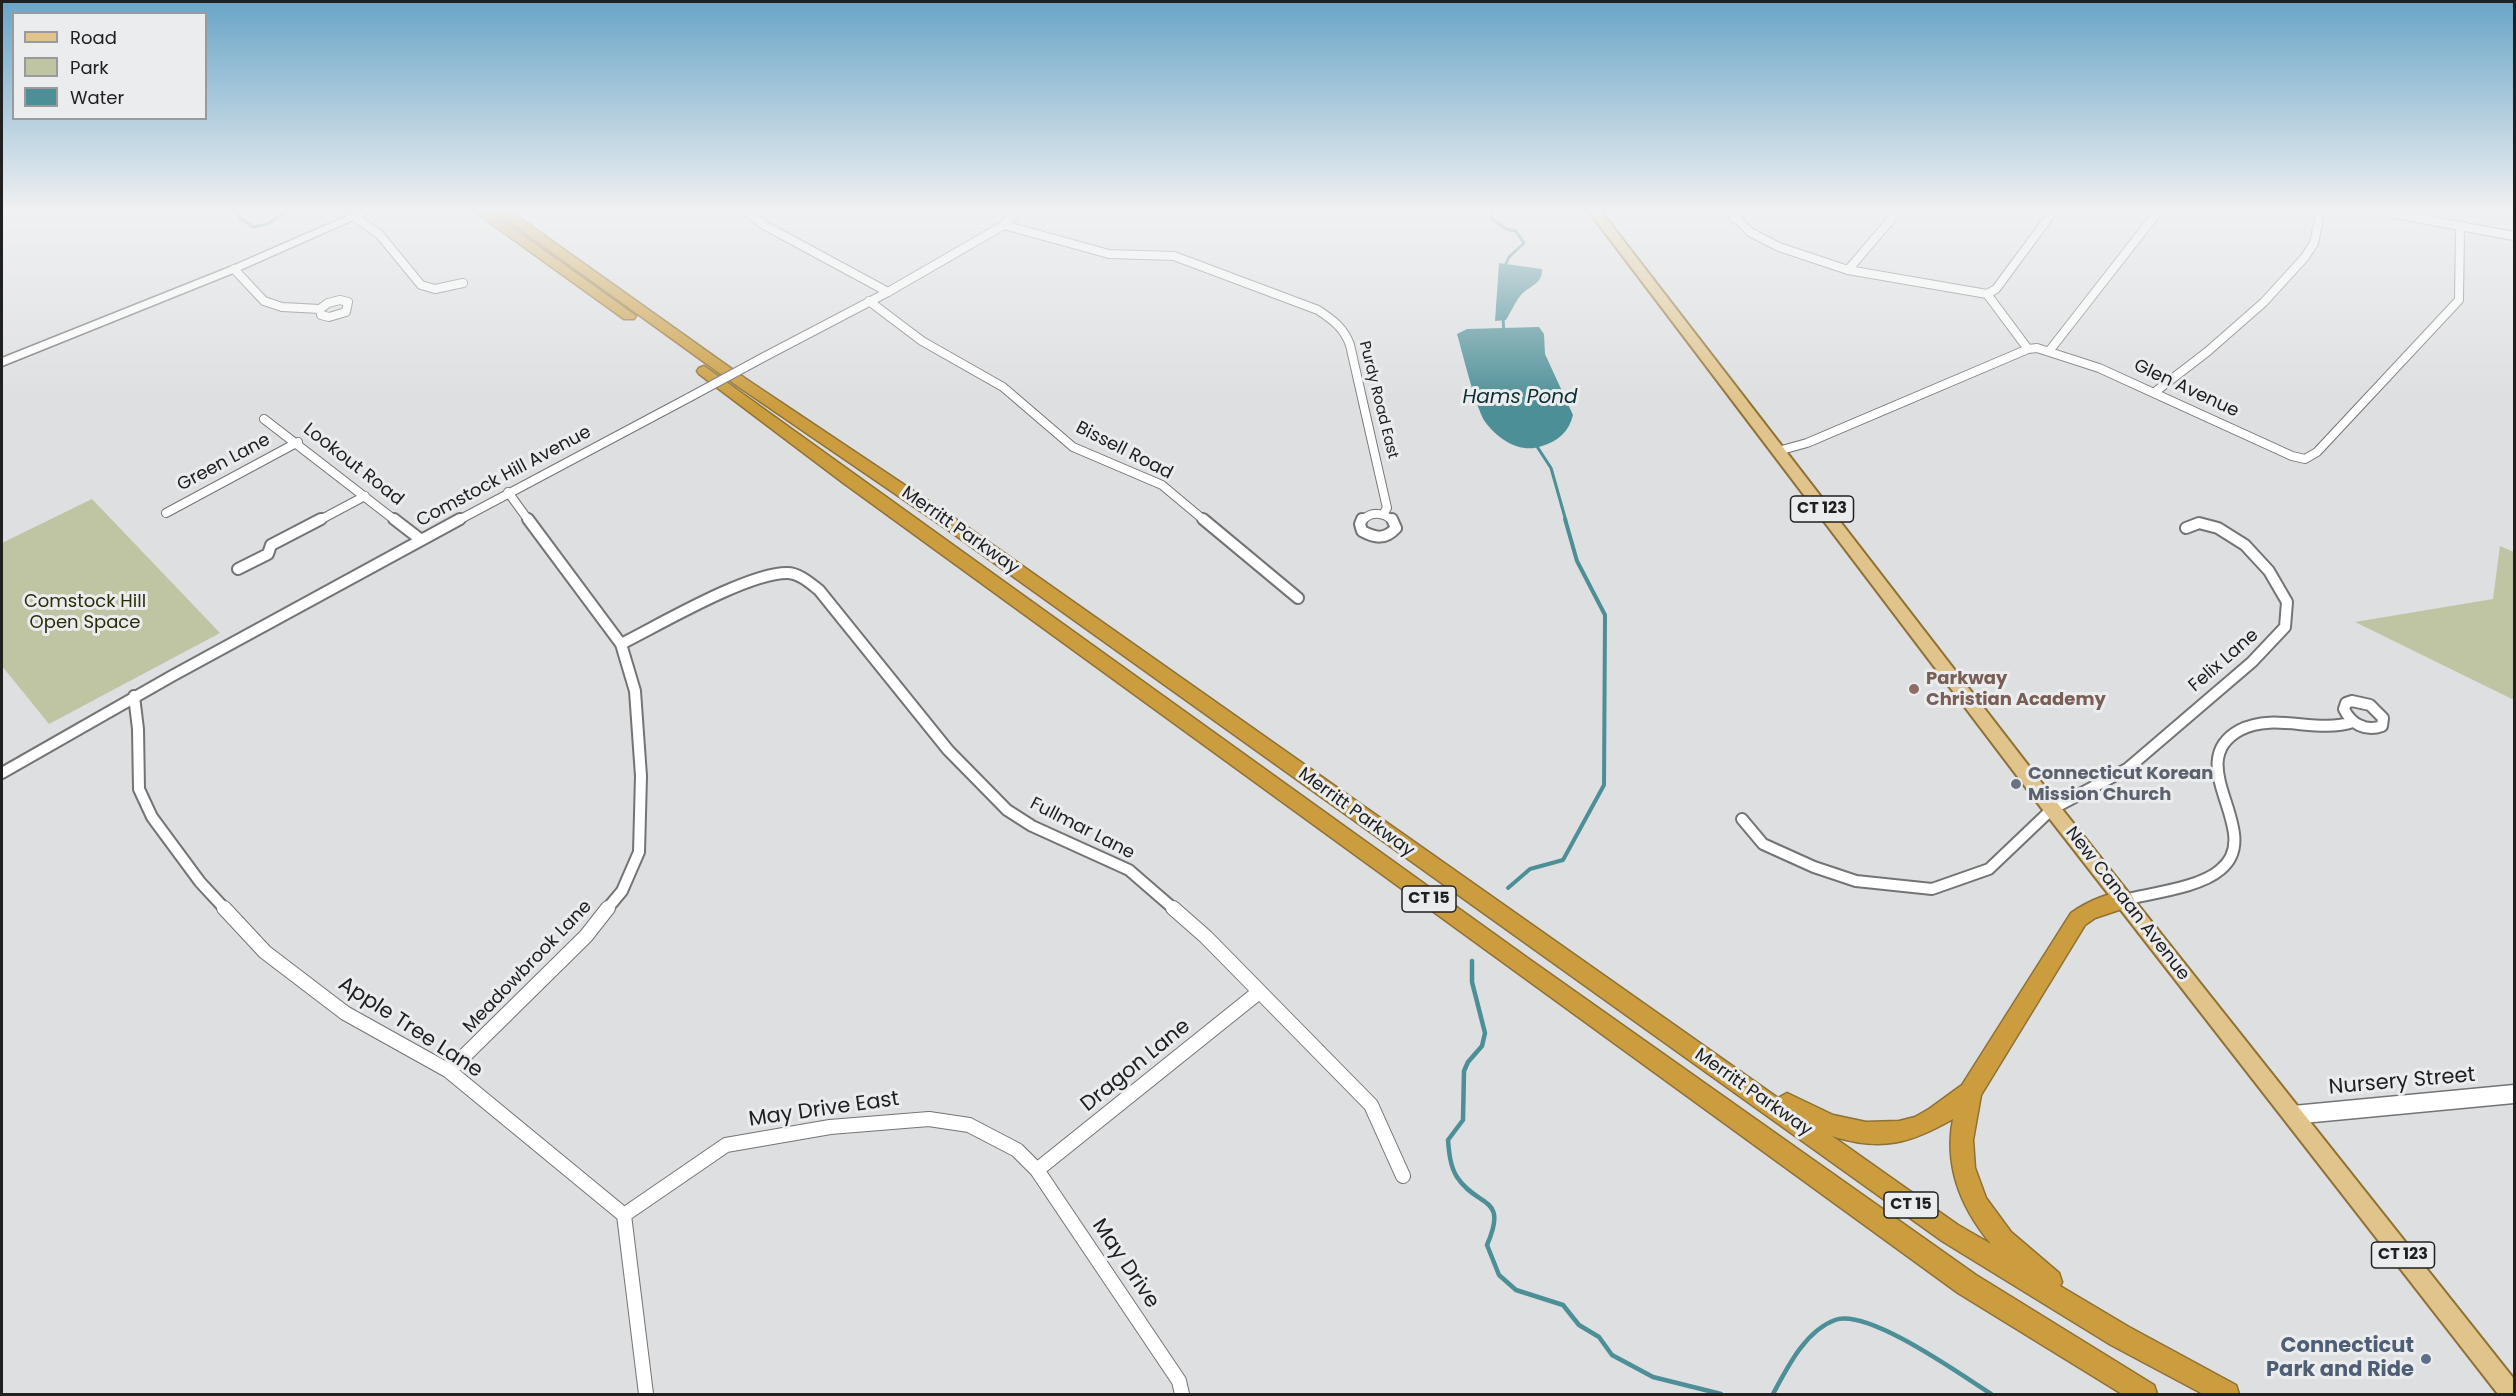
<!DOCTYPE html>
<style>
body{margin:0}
#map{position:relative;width:2516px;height:1396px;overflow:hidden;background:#dedfe1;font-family:Poppins,sans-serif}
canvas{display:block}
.frame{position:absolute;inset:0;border:3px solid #202021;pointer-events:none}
.legend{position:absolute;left:12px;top:12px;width:195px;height:108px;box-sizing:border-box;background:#ebecee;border:2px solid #9a9a9c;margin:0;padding:8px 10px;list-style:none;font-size:18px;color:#202021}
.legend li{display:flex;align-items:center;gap:12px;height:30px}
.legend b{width:30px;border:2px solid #9a9a9c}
</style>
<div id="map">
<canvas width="2516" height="1396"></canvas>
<div class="frame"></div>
<ul class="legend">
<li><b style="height:8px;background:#e0c48b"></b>Road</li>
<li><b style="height:16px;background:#bfc4a2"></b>Park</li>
<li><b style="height:16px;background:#4c8f96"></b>Water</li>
</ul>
</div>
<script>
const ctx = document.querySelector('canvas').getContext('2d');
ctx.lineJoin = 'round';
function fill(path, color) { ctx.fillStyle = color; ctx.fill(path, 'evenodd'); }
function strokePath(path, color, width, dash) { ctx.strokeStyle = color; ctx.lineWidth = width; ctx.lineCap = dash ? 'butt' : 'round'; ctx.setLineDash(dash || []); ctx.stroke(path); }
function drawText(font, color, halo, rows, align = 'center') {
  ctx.font = font + ' Poppins,sans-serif'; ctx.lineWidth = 6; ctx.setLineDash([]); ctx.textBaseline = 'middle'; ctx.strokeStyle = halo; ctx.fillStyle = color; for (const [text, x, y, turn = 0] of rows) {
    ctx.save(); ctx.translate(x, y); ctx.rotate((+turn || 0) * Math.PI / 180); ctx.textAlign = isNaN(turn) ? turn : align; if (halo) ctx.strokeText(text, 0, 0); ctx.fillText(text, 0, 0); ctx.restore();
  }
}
const green = new Path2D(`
 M92 499 220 633 49 724 2 666V543Z
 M2500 546 2514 552V700L2355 622 2493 599Z`);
const water = new Path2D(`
 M1499 263 1542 269C1543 284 1529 286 1521 295 1515 302 1511 312 1506 320L1495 321Z
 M1539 327 1544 334 1545 354 1573 415C1569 432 1558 441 1542 446 1521 454 1499 440 1486 423 1477 413 1462 351 1457 334L1467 329Z`);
const streamFar2 = new Path2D(`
 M235 209 241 219 253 227 267 224 291 209
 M1495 209 1491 218 1506 229 1516 231 1524 243 1509 257 1504 268
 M1503 318 1504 334
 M1536 445 1551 468 1566 521`);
const streamFar1 = new Path2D(`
 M1508 888 1530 869 1563 860 1604 785 1605 615 1577 561 1565 519`);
const stream = new Path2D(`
 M1472 961V982L1485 1033 1482 1046 1468 1062 1464 1071 1463 1120 1448 1140C1449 1152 1450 1166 1457 1177 1477 1208 1509 1195 1487 1245L1499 1275 1516 1290 1563 1305 1579 1325 1599 1337 1612 1355 1653 1377 1721 1394
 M1773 1394C1787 1368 1805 1331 1835 1320 1868 1308 1961 1375 1991 1394`);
const streetFar2 = new Path2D(`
 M743 209 764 225 888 292
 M1727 209 1750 232 1779 247 1848 270 1987 294 1996 289 2055 209
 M2368 209 2514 236
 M355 217 380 235 421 285 435 289 463 283
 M1735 219 1745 209
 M1004 225 1109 254 1174 256 1318 310C1333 320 1344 328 1350 345L1387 508 1383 514
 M234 269 264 301 282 307 320 309
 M1848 270 1900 209
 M1987 294 2028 349
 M340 300 348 302 346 312 329 317 321 315 320 309 328 303Z
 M869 301 922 341 1003 387 1073 447 1162 485 1205 521
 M2050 350 2160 209
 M764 357 888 292 1004 225 1020 209
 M2155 392 2207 352 2264 302 2305 257 2314 243 2321 209
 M264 419 396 521
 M1778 451 1807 443 2028 349 2037 348 2099 368 2292 456 2305 459 2317 452 2459 300 2460 228
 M508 492 529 521
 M166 513 298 442
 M318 521 365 496
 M457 521 690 397
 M1362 521C1371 511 1383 512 1393 521`);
const streetFar1 = new Path2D(`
 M394 519 420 539
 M528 519 621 644 635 691 641 776 639 852 622 891 607 909
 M1203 519 1298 598
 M1362 519 1360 524 1362 531C1375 538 1385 540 1396 528L1392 519
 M238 569 268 554 271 545 321 519
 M621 644C659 625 747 573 787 573 799 573 810 583 819 590L948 750 1007 810 1032 826 1129 870 1174 909
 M134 696 138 729 139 789 152 817 200 882 225 909
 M2352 701 2370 705 2383 718 2382 726C2366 732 2351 724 2344 709L2346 703Z
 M2 773 172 676 460 519
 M1742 819 1763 844 1814 867 1856 881 1932 889 1989 869 2052 809 2127 769 2252 662 2285 627 2287 602 2269 571 2245 545 2218 528 2199 523 2186 528
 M2124 900C2151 893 2199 888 2220 870 2267 833 2179 763 2240 730 2275 712 2316 734 2353 722`);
const street = new Path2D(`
 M224 908 265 952 345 1013 449 1071 624 1215 646 1394
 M1173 908 1206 937 1371 1105 1403 1176
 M449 1071 586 936 608 908
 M1037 1170 1259 992
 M624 1215 726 1145 830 1127 929 1119 969 1125 1017 1150 1037 1170 1179 1381 1182 1394`);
const secondary = new Path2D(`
 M363 209H378L238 271 2 366V358L230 267Z
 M2514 1085V1103L2293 1124 2286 1121 2284 1115 2286 1109 2293 1106Z`);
const primary = new Path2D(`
 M1587 209H1599L2058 804 2514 1379V1394H2498L2046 814Z`);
const highway = new Path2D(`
 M471 209H486L636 316 634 319H624Z
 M492 209H507L746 379 960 522 1778 1098 1787 1093 1833 1115 1866 1122 1899 1121 1915 1117 1929 1109 1962 1085 2071 913C2085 903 2114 888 2131 894L2134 900 2131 906 2095 918 2085 925 1981 1095 1973 1140 1975 1168 1986 1198 2011 1232 2059 1273 2062 1282 2060 1286 2129 1327 2236 1385 2239 1394H2203L2111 1345 1942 1241 948 530 736 385ZM1953 1119C1944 1166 1961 1208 1991 1244L1958 1225 1832 1136C1882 1152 1911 1143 1953 1119Z
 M704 366 1529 959 1976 1275 2154 1385 2157 1394H2122L1958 1293 842 482 699 374 697 371 699 368Z`);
const streetBridge = new Path2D(`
 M690 397 764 357`);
const markers = [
 [1914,689,6,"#8d6e63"],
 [2016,784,6,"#6b7280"],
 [2426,1359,6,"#5c6f8a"]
];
const farStreetnames = [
 ["Purdy Road East",1378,400,76]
];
const shields = [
 [1822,509,63],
 [1429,899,54],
 [1911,1205,54],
 [2403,1255,63]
];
const shieldNames = [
 ["CT 123",1822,509],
 ["CT 15",1429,899],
 ["CT 15",1911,1205],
 ["CT 123",2403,1255]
];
const streetNames = [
 ["Glen Avenue",2186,389,25],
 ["Bissell Road",1124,451,27],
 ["Green Lane",224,463,-28],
 ["Lookout Road",353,465,38],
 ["Comstock Hill Avenue",504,477,-28],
 ["Merritt Parkway",960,531,35],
 ["Felix Lane",2224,661,-41],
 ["Merritt Parkway",1356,813,36],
 ["Fullmar Lane",1082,829,27],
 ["New Canaan Avenue",2127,904,52],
 ["Meadowbrook Lane",528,967,-46],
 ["Merritt Parkway",1753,1093,35]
];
const parkNames = [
 ["Comstock Hill",85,602],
 ["Open Space",85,623]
];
const educationNames = [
 ["Parkway",1926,679],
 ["Christian Academy",1926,700]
];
const worshipNames = [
 ["Connecticut Korean",2028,774],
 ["Mission Church",2028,795]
];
const waterNames = [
 ["Hams Pond",1520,398]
];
const nearStreetnames = [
 ["Apple Tree Lane",410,1028,33],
 ["Dragon Lane",1136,1066,-39],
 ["Nursery Street",2402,1082,-5],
 ["May Drive East",824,1110,-8],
 ["May Drive",1125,1264,56]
];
const nearServicenames = [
 ["Connecticut",2414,1347],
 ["Park and Ride",2414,1371]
];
fill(green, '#bfc4a2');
fill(water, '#4c8f96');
strokePath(streamFar2, '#4c8f96', 3);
strokePath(streamFar1, '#4c8f96', 4);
strokePath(stream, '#4c8f96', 4.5);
strokePath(streetFar2, '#737476', 10);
strokePath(streetFar1, '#737476', 14);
strokePath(street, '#737476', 16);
strokePath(secondary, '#737476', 3);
strokePath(primary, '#8f7134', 4);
strokePath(highway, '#8f7134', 3);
strokePath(streetFar2, '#fff', 8);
strokePath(streetFar1, '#fff', 10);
strokePath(street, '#fff', 14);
fill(secondary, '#fff');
fill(primary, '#e0c48b');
fill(highway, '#cb9d3e');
strokePath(streetBridge, '#737476', 10, []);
strokePath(streetBridge, '#fff', 8);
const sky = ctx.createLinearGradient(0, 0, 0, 405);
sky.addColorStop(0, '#69a5c7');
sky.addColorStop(0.52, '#f0f1f2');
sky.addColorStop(1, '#f0f1f200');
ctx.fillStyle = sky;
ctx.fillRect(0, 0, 2516, 405);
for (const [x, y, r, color] of markers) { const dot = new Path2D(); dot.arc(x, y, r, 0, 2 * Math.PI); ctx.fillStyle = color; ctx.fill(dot); strokePath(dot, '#ebecee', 2); }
drawText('15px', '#202021', '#ebecee', farStreetnames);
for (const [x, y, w] of shields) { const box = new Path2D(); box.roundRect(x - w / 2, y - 13, w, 26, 4.5); ctx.fillStyle = '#ebecee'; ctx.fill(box); strokePath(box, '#202021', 1.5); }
drawText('bold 16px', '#202021', null, shieldNames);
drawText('18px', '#202021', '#ebecee', streetNames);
drawText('18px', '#2a2e05', '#ebecee', parkNames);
drawText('bold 18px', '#785e54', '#ebecee', educationNames, 'left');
drawText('bold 18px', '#5b616d', '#ebecee', worshipNames, 'left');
drawText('italic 20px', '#0c2f33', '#ebecee', waterNames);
drawText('21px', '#202021', '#ebecee', nearStreetnames);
drawText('bold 21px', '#4e5e75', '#ebecee', nearServicenames, 'right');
</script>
